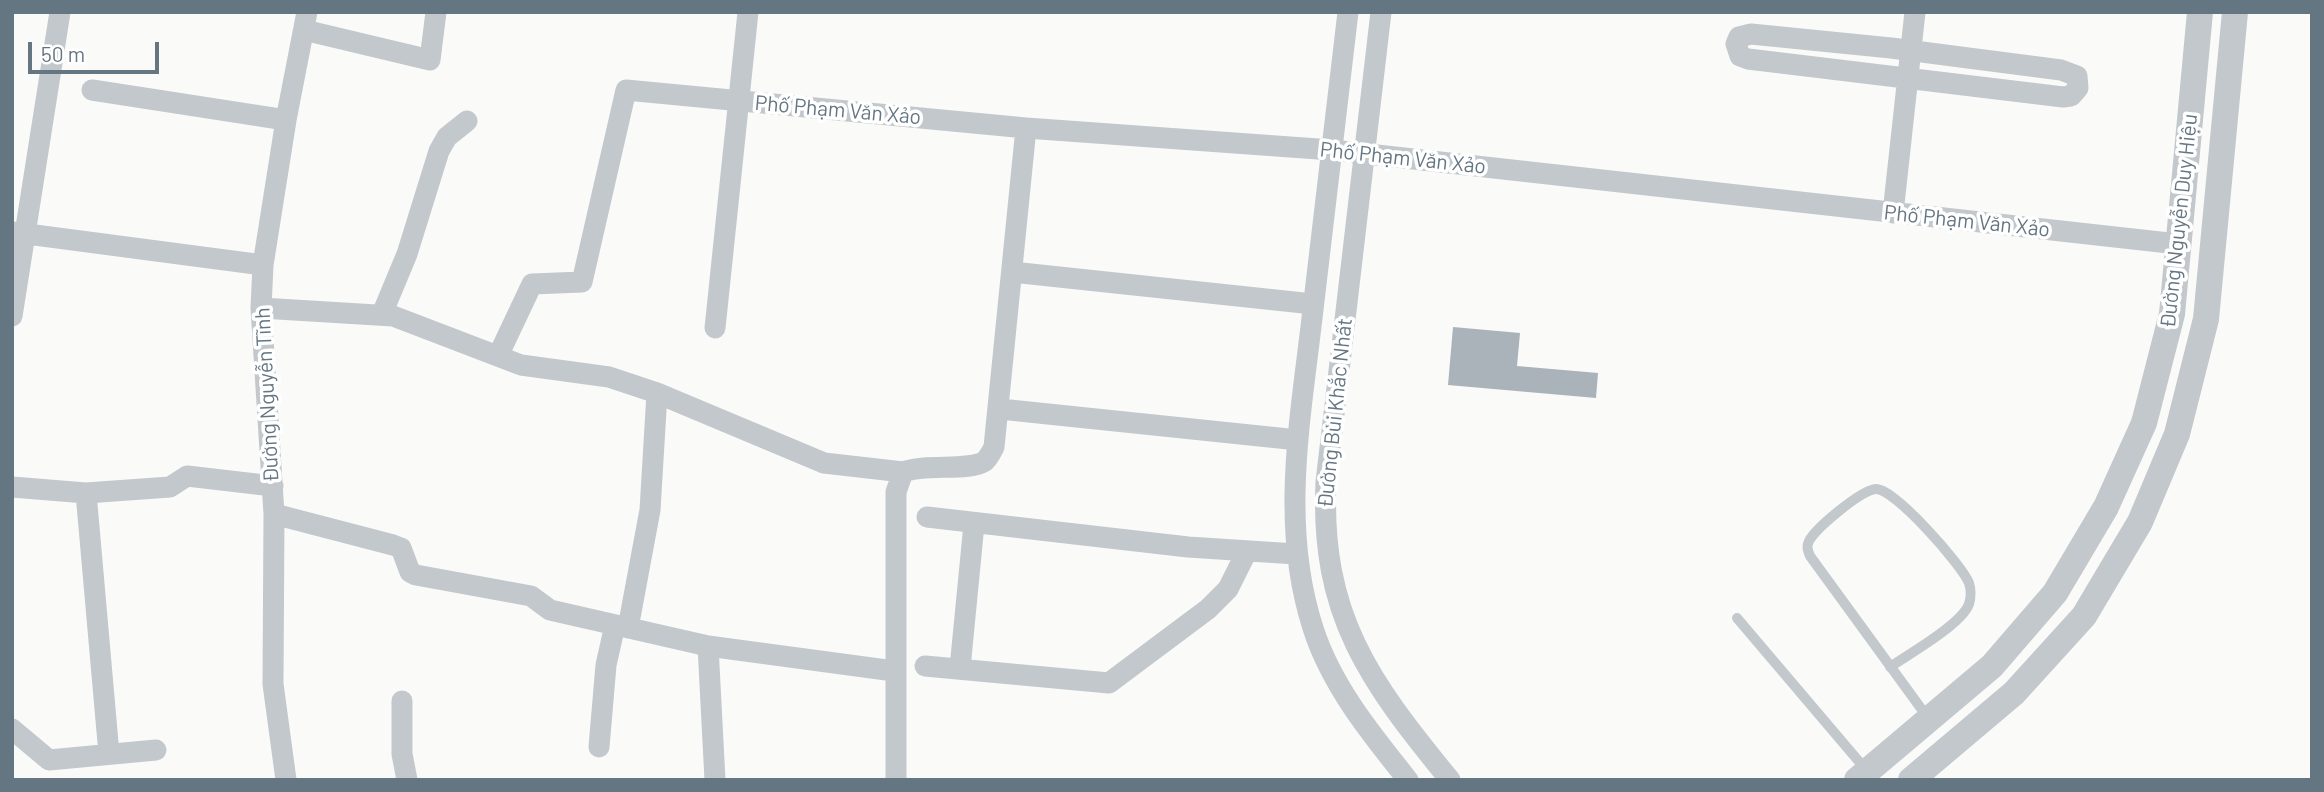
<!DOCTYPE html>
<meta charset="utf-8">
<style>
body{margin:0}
#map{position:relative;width:2324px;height:792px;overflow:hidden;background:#fafaf8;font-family:Barlow,sans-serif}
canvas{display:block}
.frame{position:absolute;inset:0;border:14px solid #657683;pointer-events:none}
.scale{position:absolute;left:28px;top:42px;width:131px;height:32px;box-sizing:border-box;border:4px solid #657683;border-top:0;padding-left:9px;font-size:21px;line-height:24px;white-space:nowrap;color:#657683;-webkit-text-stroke:5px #fff;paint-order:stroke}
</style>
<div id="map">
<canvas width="2324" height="792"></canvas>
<div class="frame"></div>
<div class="scale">50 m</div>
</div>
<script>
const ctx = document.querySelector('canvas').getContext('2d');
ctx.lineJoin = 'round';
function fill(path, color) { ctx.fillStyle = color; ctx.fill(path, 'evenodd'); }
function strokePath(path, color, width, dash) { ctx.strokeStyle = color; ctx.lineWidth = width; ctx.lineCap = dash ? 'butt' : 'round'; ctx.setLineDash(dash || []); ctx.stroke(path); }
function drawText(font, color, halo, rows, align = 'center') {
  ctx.font = font + ' Barlow,sans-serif'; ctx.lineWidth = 7; ctx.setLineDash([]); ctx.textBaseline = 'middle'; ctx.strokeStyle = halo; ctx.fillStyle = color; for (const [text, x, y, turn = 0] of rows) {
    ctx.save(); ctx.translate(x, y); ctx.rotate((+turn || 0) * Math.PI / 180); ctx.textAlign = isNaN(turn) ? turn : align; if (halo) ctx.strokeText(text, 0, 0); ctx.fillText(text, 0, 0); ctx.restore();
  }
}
const building = new Path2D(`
 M1453 327 1520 333 1517 366 1598 373 1596 398 1448 385Z`);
const service = new Path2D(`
 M1737 618 1867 771
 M1890 667C1909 654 1962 624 1969 604 1971 598 1971 589 1969 583 1962 565 1894 488 1876 489 1861 490 1816 528 1809 541 1806 547 1808 551 1810 556L1928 718`);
const minor = new Path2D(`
 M1348 12C1336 114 1324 216 1312 318 1300 422 1280 526 1313 628 1331 685 1371 734 1408 780
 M1381 12 1326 482C1320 615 1369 681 1450 780
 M304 30 430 60 436 12
 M1751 34 1891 48 2061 70 2077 76 2078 88 2071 96 2063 97 1748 59 1740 56 1736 44 1739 37Z
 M92 90 286 120
 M1893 213 1915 12
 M12 232 263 265
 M1012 272 1313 304
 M261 308 393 316 521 365 609 377 657 393 824 463 903 472
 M382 314 407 254 439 151 447 137 467 121
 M12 316 60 12
 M715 328 748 12
 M498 356 532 284 582 282 626 90 1026 128 1332 150 2178 244
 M1000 409 1298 440
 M12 487 86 493 170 487 187 476 273 486
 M86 493 109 754
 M274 514 393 545 401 548 410 572 416 575 531 596 550 610 708 646 894 671
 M927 517 1188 547 1296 554
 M628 628 650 510 657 393
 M708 646 715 780
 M925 666 1109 683 1208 609 1228 589 1247 551
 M960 668 974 524
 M402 701V754L407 780
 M12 729 49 760
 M599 747 606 665 615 625
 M49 760 156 750
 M286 780 273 684 274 514 261 308 263 265 286 120 307 12
 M896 780V492L903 472C926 463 969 472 985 461 988 458 992 451 994 447L1026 128`);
const tertiary = new Path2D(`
 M1857 780 1992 666 2055 593 2106 507 2144 423 2172 314 2200 12
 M1911 780 2014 693 2084 616 2140 522 2177 434 2206 319 2235 12`);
const streetNames = [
 ["Phố Phạm Văn Xảo",838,110,5],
 ["Phố Phạm Văn Xảo",1403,158,6],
 ["Phố Phạm Văn Xảo",1967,221,6],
 ["Đường Nguyễn Duy Hiệu",2179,221,-84],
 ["Đường Nguyễn Tĩnh",267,395,-93],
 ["Đường Bùi Khắc Nhất",1335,413,-84]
];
fill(building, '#aab3b9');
strokePath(service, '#c3c8cc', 10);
strokePath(minor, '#c3c8cc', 21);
strokePath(tertiary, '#c3c8cc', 26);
drawText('21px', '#657683', '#fff', streetNames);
</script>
